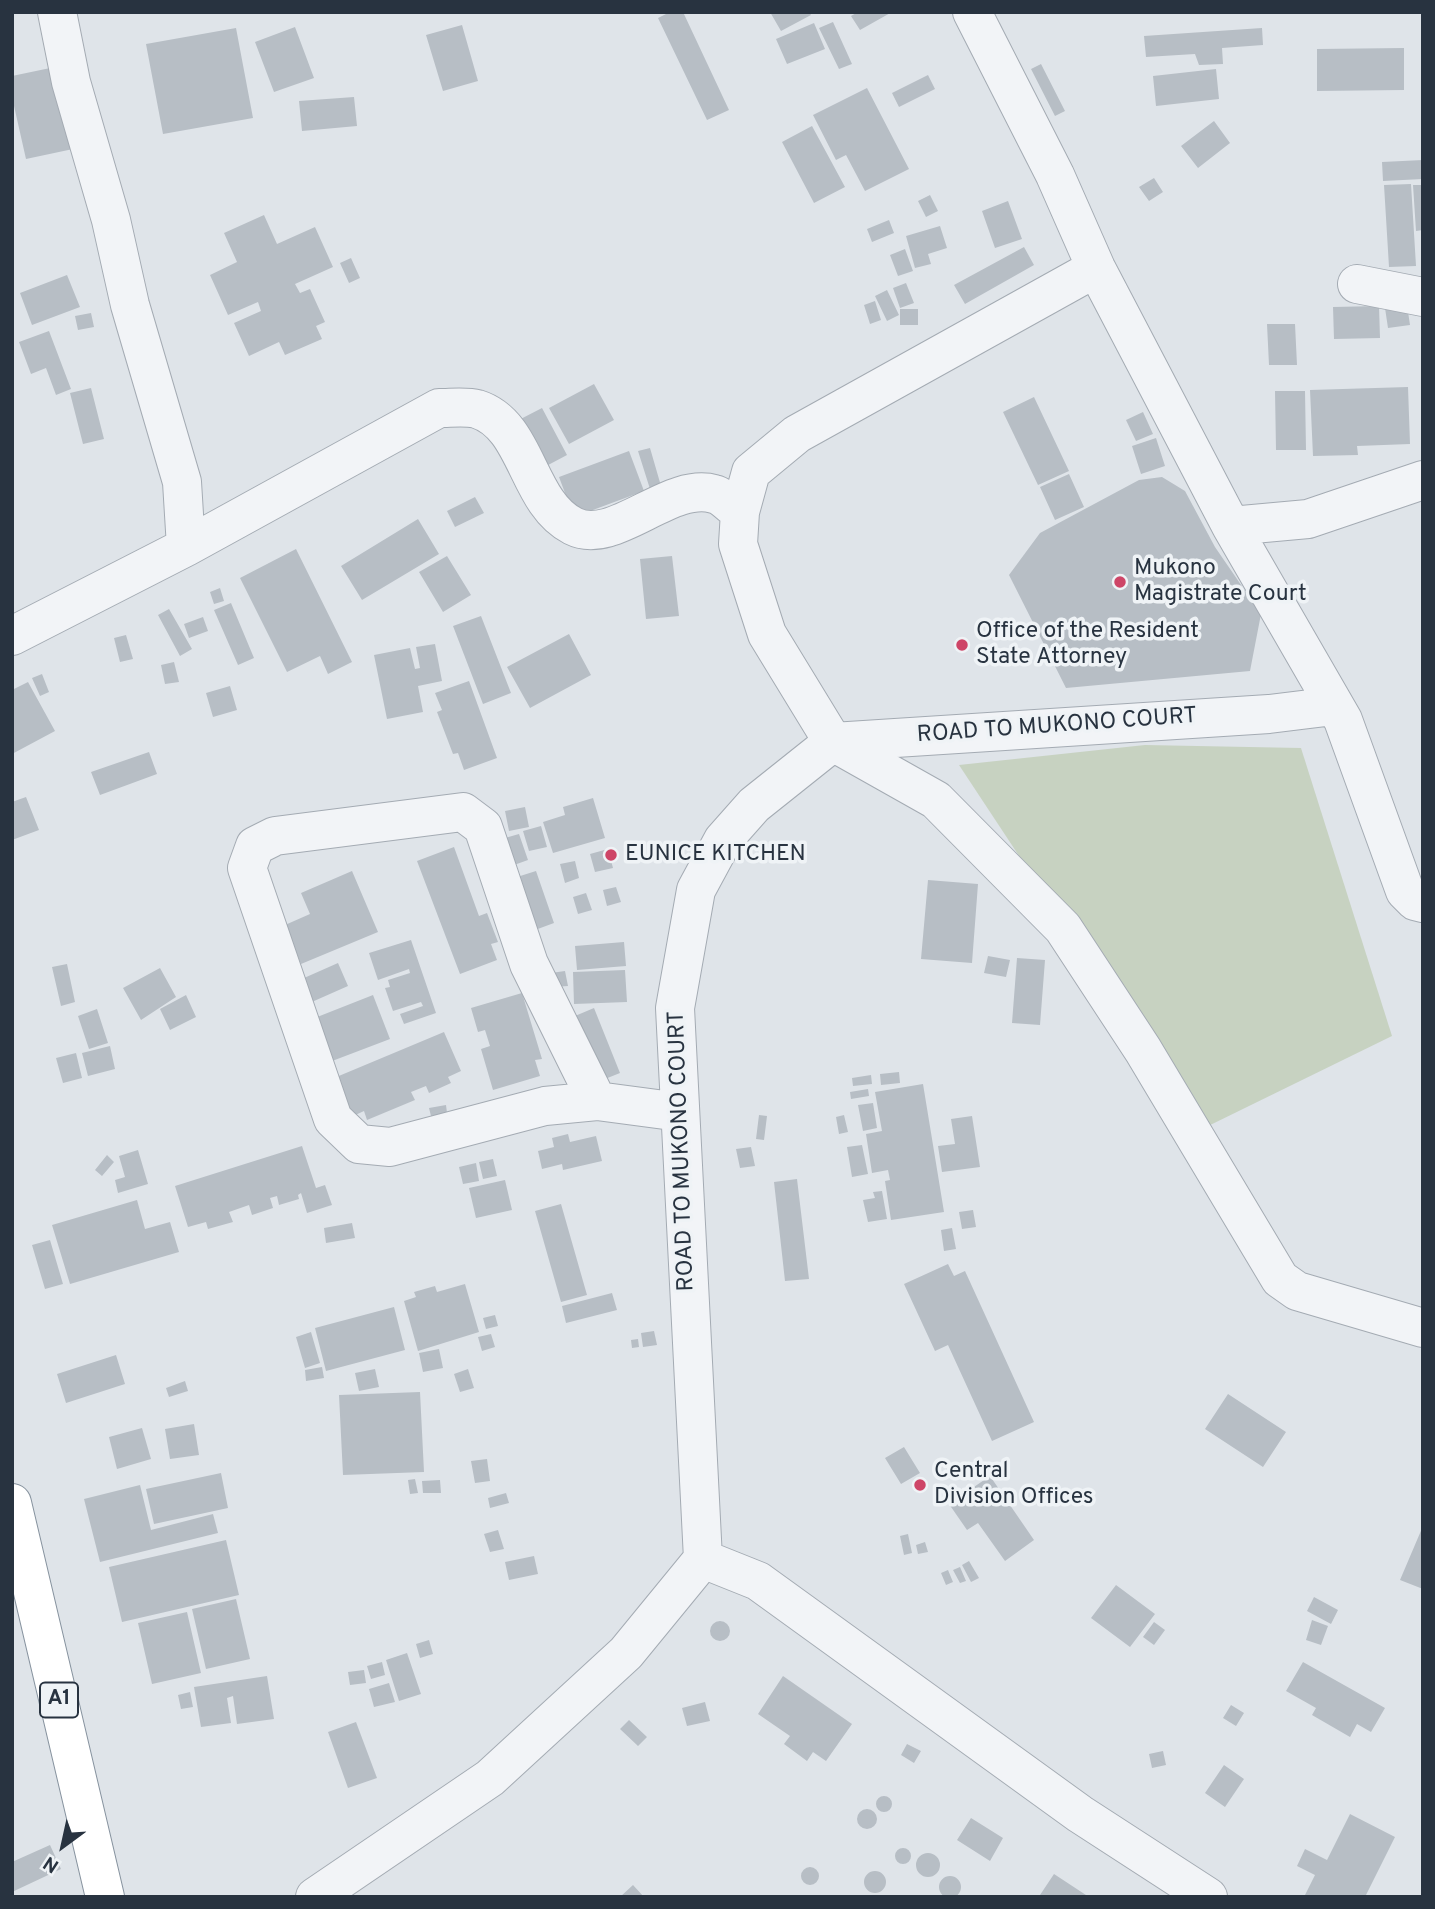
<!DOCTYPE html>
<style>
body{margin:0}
#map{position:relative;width:1435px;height:1909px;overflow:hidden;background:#dfe4e9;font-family:Overpass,sans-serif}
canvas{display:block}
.frame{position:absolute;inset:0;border:14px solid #283340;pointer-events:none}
.north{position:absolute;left:28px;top:1811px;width:70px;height:70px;-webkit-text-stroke:5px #eff3f6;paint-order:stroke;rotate:213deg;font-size:19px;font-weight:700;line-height:28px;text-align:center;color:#283340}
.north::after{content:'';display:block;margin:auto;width:24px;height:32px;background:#283340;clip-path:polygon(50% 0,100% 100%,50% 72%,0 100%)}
</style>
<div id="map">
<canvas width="1435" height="1909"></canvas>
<div class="frame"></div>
<div class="north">N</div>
</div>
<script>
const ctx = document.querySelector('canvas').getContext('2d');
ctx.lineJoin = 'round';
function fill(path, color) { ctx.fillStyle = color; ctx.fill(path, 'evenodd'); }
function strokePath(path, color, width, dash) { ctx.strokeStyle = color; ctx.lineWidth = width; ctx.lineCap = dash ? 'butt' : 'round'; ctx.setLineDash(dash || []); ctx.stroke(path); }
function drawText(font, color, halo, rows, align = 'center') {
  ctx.font = font + ' Overpass,sans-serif'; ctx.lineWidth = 7; ctx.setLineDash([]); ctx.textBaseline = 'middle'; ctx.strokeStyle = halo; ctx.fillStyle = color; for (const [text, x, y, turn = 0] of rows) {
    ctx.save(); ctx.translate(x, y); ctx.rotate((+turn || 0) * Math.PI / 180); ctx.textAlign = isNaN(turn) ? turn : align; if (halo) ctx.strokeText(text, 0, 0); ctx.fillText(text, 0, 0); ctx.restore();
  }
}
const green = new Path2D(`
 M1145 745 1301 748 1392 1036 1200 1130 959 765Z`);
const building = new Path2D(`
 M670 12H683L729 110 707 120 658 18Z
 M770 12H809L811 15 781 31Z
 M858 12H892L860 30 851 16Z
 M833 22 852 64 839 69 819 28Z
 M814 23 825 49 787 64 776 39Z
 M462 25 478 81 443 91 426 35Z
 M295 27 314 78 274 92 255 42Z
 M236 28 253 118 163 134 146 44Z
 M1262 28 1263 45 1222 48 1223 64 1199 65 1195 54 1146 57 1144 36Z
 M1404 48V90L1317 91V49Z
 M1041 64 1065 111 1055 116 1031 69Z
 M55 67 73 149 26 159 12 97V76Z
 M1216 69 1219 99 1156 106 1153 76Z
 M928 75 935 89 899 107 892 93Z
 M867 88 909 169 865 191 846 155 836 160 813 115Z
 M354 97 357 126 302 131 299 101Z
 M1214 121 1230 143 1198 168 1181 146Z
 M812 126 845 187 814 203 782 142Z
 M1423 160V179L1383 181 1382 162Z
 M1154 178 1163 192 1149 201 1139 187Z
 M1411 184 1416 266 1389 267 1384 185Z
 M1413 185H1423V230L1416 231Z
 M930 195 938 211 926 217 918 201Z
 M1008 201 1022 239 995 248 982 211Z
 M264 215 277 244 315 227 333 267 295 284 300 293 310 289 325 322 316 326 322 339 285 355 279 342 249 356 234 323 261 311 258 302 228 315 210 275 237 262 224 233Z
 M889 220 894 233 872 242 867 229Z
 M940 226 947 248 928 254 931 264 915 268 906 236Z
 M1024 247 1034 265 965 304 954 285Z
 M905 249 913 271 898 276 890 255Z
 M351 258 360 278 349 283 340 263Z
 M67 275 80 307 32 325 20 293Z
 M906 283 914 303 900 308 893 288Z
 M887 290 899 315 887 321 875 296Z
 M875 301 881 320 870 324 864 305Z
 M1407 305 1410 325 1388 328 1385 308Z
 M1379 306 1380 338 1334 339 1333 307Z
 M900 309H918V325H900Z
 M91 313 94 327 78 330 75 316Z
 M1267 324H1295L1297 365H1269Z
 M49 331 71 389 56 395 46 368 31 374 19 342Z
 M594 384 614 420 569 444 549 408Z
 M1408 387 1410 444 1357 446 1358 455 1313 456 1310 390Z
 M91 388 104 439 83 444 70 393Z
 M1275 391H1305L1306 450H1276Z
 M1034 397 1069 471 1038 485 1003 412Z
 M542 408 567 455 535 472 509 425Z
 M1143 412 1153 434 1136 441 1126 420Z
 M1156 438 1165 466 1141 474 1132 446Z
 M650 448 661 486 650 489 638 451Z
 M629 451 644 491 574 517 559 477Z
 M1069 474 1084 507 1055 520 1040 487Z
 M1162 477 1185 491 1215 547 1261 614 1250 671 1066 688 1009 575 1040 533 1139 480Z
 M475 497 484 513 455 527 447 511Z
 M418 519 439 554 362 600 341 566Z
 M296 549 352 662 328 674 320 656 287 672 240 578Z
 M447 556 471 595 443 612 419 572Z
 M672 556 679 616 646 619 640 559Z
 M220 588 224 601 214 604 210 592Z
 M231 603 254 658 238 665 214 610Z
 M169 609 192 649 180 656 158 615Z
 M481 616 511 693 483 704 453 626Z
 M203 617 208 631 189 638 184 624Z
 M569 634 591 675 530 708 507 667Z
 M126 635 133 659 120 662 114 638Z
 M435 644 442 681 418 686 423 712 387 719 374 655 410 648 415 669 420 668 416 647Z
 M174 662 179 682 165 684 161 665Z
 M42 674 49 692 40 696 32 678Z
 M469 681 497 758 464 770 458 753 453 754 437 712 442 710 435 693Z
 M28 682 55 731 12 754V690Z
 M230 686 237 710 213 717 206 693Z
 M149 752 157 774 100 795 91 772Z
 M26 797 39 830 12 840V802Z
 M593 798 605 838 553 853 543 822 565 815 563 807Z
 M525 807 529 827 509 831 505 811Z
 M541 826 547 847 529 851 523 831Z
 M519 834 528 860 514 865 505 838Z
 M454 847 479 916 487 913 498 942 491 944 497 960 460 974 417 861Z
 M608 849 613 868 595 872 590 854Z
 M575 861 579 878 565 883 560 864Z
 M352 871 378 932 301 964 285 925 310 914 301 893Z
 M536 871 554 923 535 930 517 877Z
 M928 880 978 884 972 963 921 959Z
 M616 887 621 902 607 906 603 890Z
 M586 893 592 910 578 914 573 897Z
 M411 940 436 1013 404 1024 400 1014 423 1006 421 1002 393 1011 385 988 390 987 388 980 410 973 409 969 378 980 369 953Z
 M624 942 626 966 577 970 575 946Z
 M988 956 1010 960 1006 977 984 973Z
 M1017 958 1045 960 1040 1025 1012 1023Z
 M338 963 348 986 305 1005 295 982Z
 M67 964 75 1002 61 1006 52 967Z
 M160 968 176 997 141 1020 123 988Z
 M625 970 627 1002 574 1004 573 972Z
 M565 971 568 986 553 987 551 973Z
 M522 993 542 1059 535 1060 540 1076 493 1090 481 1049 490 1046 485 1030 478 1032 471 1008Z
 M186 995 196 1017 170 1030 160 1009Z
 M373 995 390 1039 319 1066 302 1023Z
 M594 1008 620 1073 600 1081 575 1016Z
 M97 1009 108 1043 89 1049 78 1016Z
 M444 1032 461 1071 448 1077 451 1083 429 1093 426 1086 411 1092 415 1100 367 1120 364 1111 351 1117 334 1078Z
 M110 1046 115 1069 88 1076 82 1053Z
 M76 1053 82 1078 63 1083 56 1058Z
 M899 1072 900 1083 881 1085 880 1074Z
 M871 1075 872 1084 853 1086 852 1078Z
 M923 1084 944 1212 891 1220 885 1181 890 1180 888 1170 872 1173 866 1134 882 1131 875 1092Z
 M868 1089 869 1096 851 1099 850 1092Z
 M873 1103 877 1128 863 1131 858 1105Z
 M446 1105 447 1113 431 1116 429 1108Z
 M759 1115 767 1116 764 1140 756 1139Z
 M844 1115 848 1132 839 1134 836 1117Z
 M972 1116 980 1167 942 1172 938 1146 955 1144 951 1119Z
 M568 1134 570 1142 596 1136 602 1161 563 1170 562 1164 542 1169 538 1151 554 1147 552 1138Z
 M862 1145 868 1174 852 1177 847 1147Z
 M302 1146 316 1188 325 1185 332 1205 307 1213 301 1193 298 1195 299 1199 279 1205 277 1196 270 1198 273 1208 252 1215 249 1205 229 1212 233 1222 208 1229 206 1222 188 1227 175 1186Z
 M751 1147 755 1166 740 1168 736 1149Z
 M138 1150 148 1184 118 1193 115 1180 125 1177 119 1156Z
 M107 1155 114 1162 102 1176 95 1170Z
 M493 1159 497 1176 483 1179 479 1162Z
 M476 1163 479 1181 463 1184 459 1167Z
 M797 1179 809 1279 785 1281 774 1182Z
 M505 1180 512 1210 476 1218 469 1188Z
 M882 1191 887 1219 868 1222 863 1200 875 1198 873 1192Z
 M137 1200 145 1229 170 1222 179 1252 70 1284 52 1225Z
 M561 1204 587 1295 561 1302 535 1211Z
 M973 1210 976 1227 962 1229 959 1212Z
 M352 1223 355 1238 326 1243 324 1228Z
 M952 1228 956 1249 944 1251 941 1230Z
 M50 1240 63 1284 45 1289 32 1245Z
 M948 1264 954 1276 965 1271 1034 1422 992 1441 948 1345 935 1351 904 1284Z
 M465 1284 479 1332 418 1351 404 1301 416 1297 414 1292 435 1286 437 1292Z
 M612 1293 617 1310 566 1323 562 1306Z
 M394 1307 405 1350 326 1371 315 1328Z
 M495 1315 498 1326 486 1329 483 1318Z
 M654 1331 657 1345 643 1347 641 1333Z
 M311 1332 320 1363 305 1368 296 1337Z
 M491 1334 495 1347 482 1351 478 1337Z
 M638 1339 639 1347 632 1348 631 1340Z
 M439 1349 443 1368 423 1372 419 1353Z
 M116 1355 125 1384 66 1403 57 1374Z
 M322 1367 324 1378 306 1381 305 1370Z
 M375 1369 379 1387 359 1391 355 1373Z
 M468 1369 474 1388 460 1392 454 1374Z
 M185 1381 188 1391 169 1397 166 1388Z
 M420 1392 424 1472 343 1475 339 1395Z
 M1228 1394 1286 1432 1263 1467 1205 1429Z
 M194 1424 199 1455 170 1459 165 1429Z
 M142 1428 151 1459 117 1469 109 1437Z
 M904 1447 920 1473 901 1484 885 1458Z
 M487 1459 490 1481 475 1483 471 1461Z
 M221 1473 228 1508 154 1524 146 1489Z
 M990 1476 1034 1540 1005 1561 978 1523 967 1530 949 1504Z
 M415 1479 418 1493 410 1494 408 1480Z
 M440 1480 441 1493H423L422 1481Z
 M140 1485 151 1530 213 1514 218 1533 100 1562 84 1499Z
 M506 1493 509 1503 490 1508 488 1498Z
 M1423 1526V1589L1400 1580Z
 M498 1530 504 1549 490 1552 484 1534Z
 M908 1534 912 1553 904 1555 900 1536Z
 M226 1540 239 1595 122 1622 109 1567Z
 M925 1542 928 1552 918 1554 916 1545Z
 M534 1556 538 1574 509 1580 505 1562Z
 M969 1561 979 1578 971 1582 962 1565Z
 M960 1567 966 1581 960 1583 953 1570Z
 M948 1570 953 1582 946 1585 941 1573Z
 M1116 1585 1155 1614 1130 1647 1091 1618Z
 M1314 1597 1338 1610 1331 1624 1307 1611Z
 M236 1599 250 1659 206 1669 192 1609Z
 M187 1612 201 1673 152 1684 138 1623Z
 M1312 1620 1328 1626 1321 1645 1306 1640Z
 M710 1631a10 10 0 1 1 20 0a10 10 0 1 1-20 0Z
 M1154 1622 1165 1630 1154 1645 1143 1637Z
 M429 1640 433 1654 420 1658 416 1644Z
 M407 1653 421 1694 399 1701 386 1660Z
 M382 1662 385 1675 371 1679 367 1666Z
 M1303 1662 1385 1708 1371 1732 1357 1724 1350 1737 1312 1715 1316 1708 1286 1691Z
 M364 1670 366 1683 350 1685 348 1672Z
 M267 1676 274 1719 237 1724 233 1696 227 1698 231 1723 201 1727 194 1687Z
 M783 1676 852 1724 826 1761 813 1752 807 1761 784 1744 790 1736 758 1714Z
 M389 1683 395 1702 374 1707 369 1689Z
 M190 1692 193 1707 181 1709 178 1695Z
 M705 1702 710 1721 687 1726 682 1708Z
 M1231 1705 1244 1713 1236 1726 1223 1718Z
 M629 1720 647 1737 638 1746 620 1729Z
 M356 1722 377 1778 348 1788 328 1732Z
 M907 1744 921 1751 914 1763 901 1755Z
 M1163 1751 1166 1765 1152 1768 1149 1754Z
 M1224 1765 1244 1779 1225 1807 1205 1793Z
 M876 1804a8 8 0 1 1 16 0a8 8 0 1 1-16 0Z
 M857 1819a10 10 0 1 1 20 0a10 10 0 1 1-20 0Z
 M1350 1814 1395 1837 1365 1897H1304L1315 1875 1297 1866 1305 1849 1327 1860Z
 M971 1818 1003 1838 990 1861 957 1840Z
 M50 1845 61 1869 12 1892V1862Z
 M895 1856a8 8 0 1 1 16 0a8 8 0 1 1-16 0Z
 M916 1865a12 12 0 1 1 24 0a12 12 0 1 1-24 0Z
 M801 1876a9 9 0 1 1 18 0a9 9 0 1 1-18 0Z
 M864 1882a11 11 0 1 1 22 0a11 11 0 1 1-22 0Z
 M1054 1874 1089 1897 1040 1895Z
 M939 1887a11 11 0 1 1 22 0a11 11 0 1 1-22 0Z
 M633 1885 644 1897H620Z`);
const minor = new Path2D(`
 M972 12 1055 175 1096 268 1231 526 1343 720 1405 891 1415 901 1423 903
 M1096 268 797 434 751 472 740 512 738 544 767 634 833 742 936 800 1063 928 1143 1050 1280 1279 1297 1291 1423 1328
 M1357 284 1423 297
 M1231 526 1308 519 1423 480
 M186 547 439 408C451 408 466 406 477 409 528 425 526 502 573 526 614 547 669 481 714 494 723 496 732 507 740 512
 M12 636 186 547 182 482 130 305 111 220 71 82 57 12
 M597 1101 529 964 483 827 463 812 275 836 255 846 247 868 333 1119 359 1144 390 1147 545 1106 597 1101 680 1112
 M703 1559 758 1581 1080 1814 1208 1897
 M315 1897 490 1778 626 1653 703 1559 675 1008 696 890 723 840 754 805 833 742 1269 714 1334 706`);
const highway = new Path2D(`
 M12 1503 105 1897`);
const markers = [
 [1120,582,7,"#ce4567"],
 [962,645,7,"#ce4567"],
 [611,855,7,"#ce4567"],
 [920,1485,7,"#ce4567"]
];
const shields = [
 [59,1700,38]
];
const shieldNames = [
 ["A1",59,1700]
];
const poiNames = [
 ["Mukono",1134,569],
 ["Magistrate Court",1134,595],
 ["Office of the Resident",976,632],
 ["State Attorney",976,658],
 ["EUNICE KITCHEN",625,855],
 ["Central",934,1472],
 ["Division Offices",934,1498]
];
const streetNames = [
 ["ROAD TO MUKONO COURT",1057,727,-4],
 ["ROAD TO MUKONO COURT",683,1151,-92]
];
fill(green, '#c7d2c1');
fill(building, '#b7bec5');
strokePath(minor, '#a4abb3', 40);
strokePath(highway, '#87939f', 40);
strokePath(minor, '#f2f4f7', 38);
strokePath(highway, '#fff', 38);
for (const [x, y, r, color] of markers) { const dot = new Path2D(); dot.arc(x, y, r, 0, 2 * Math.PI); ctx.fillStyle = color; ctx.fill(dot); strokePath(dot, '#eff3f6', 2.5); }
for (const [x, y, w] of shields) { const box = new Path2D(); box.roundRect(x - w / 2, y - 17.5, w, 35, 5); ctx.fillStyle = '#eff3f6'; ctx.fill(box); strokePath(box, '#283340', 2); }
drawText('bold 21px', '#283340', null, shieldNames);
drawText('23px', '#283340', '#eff3f6', poiNames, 'left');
drawText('23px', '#283340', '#eff3f6', streetNames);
</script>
